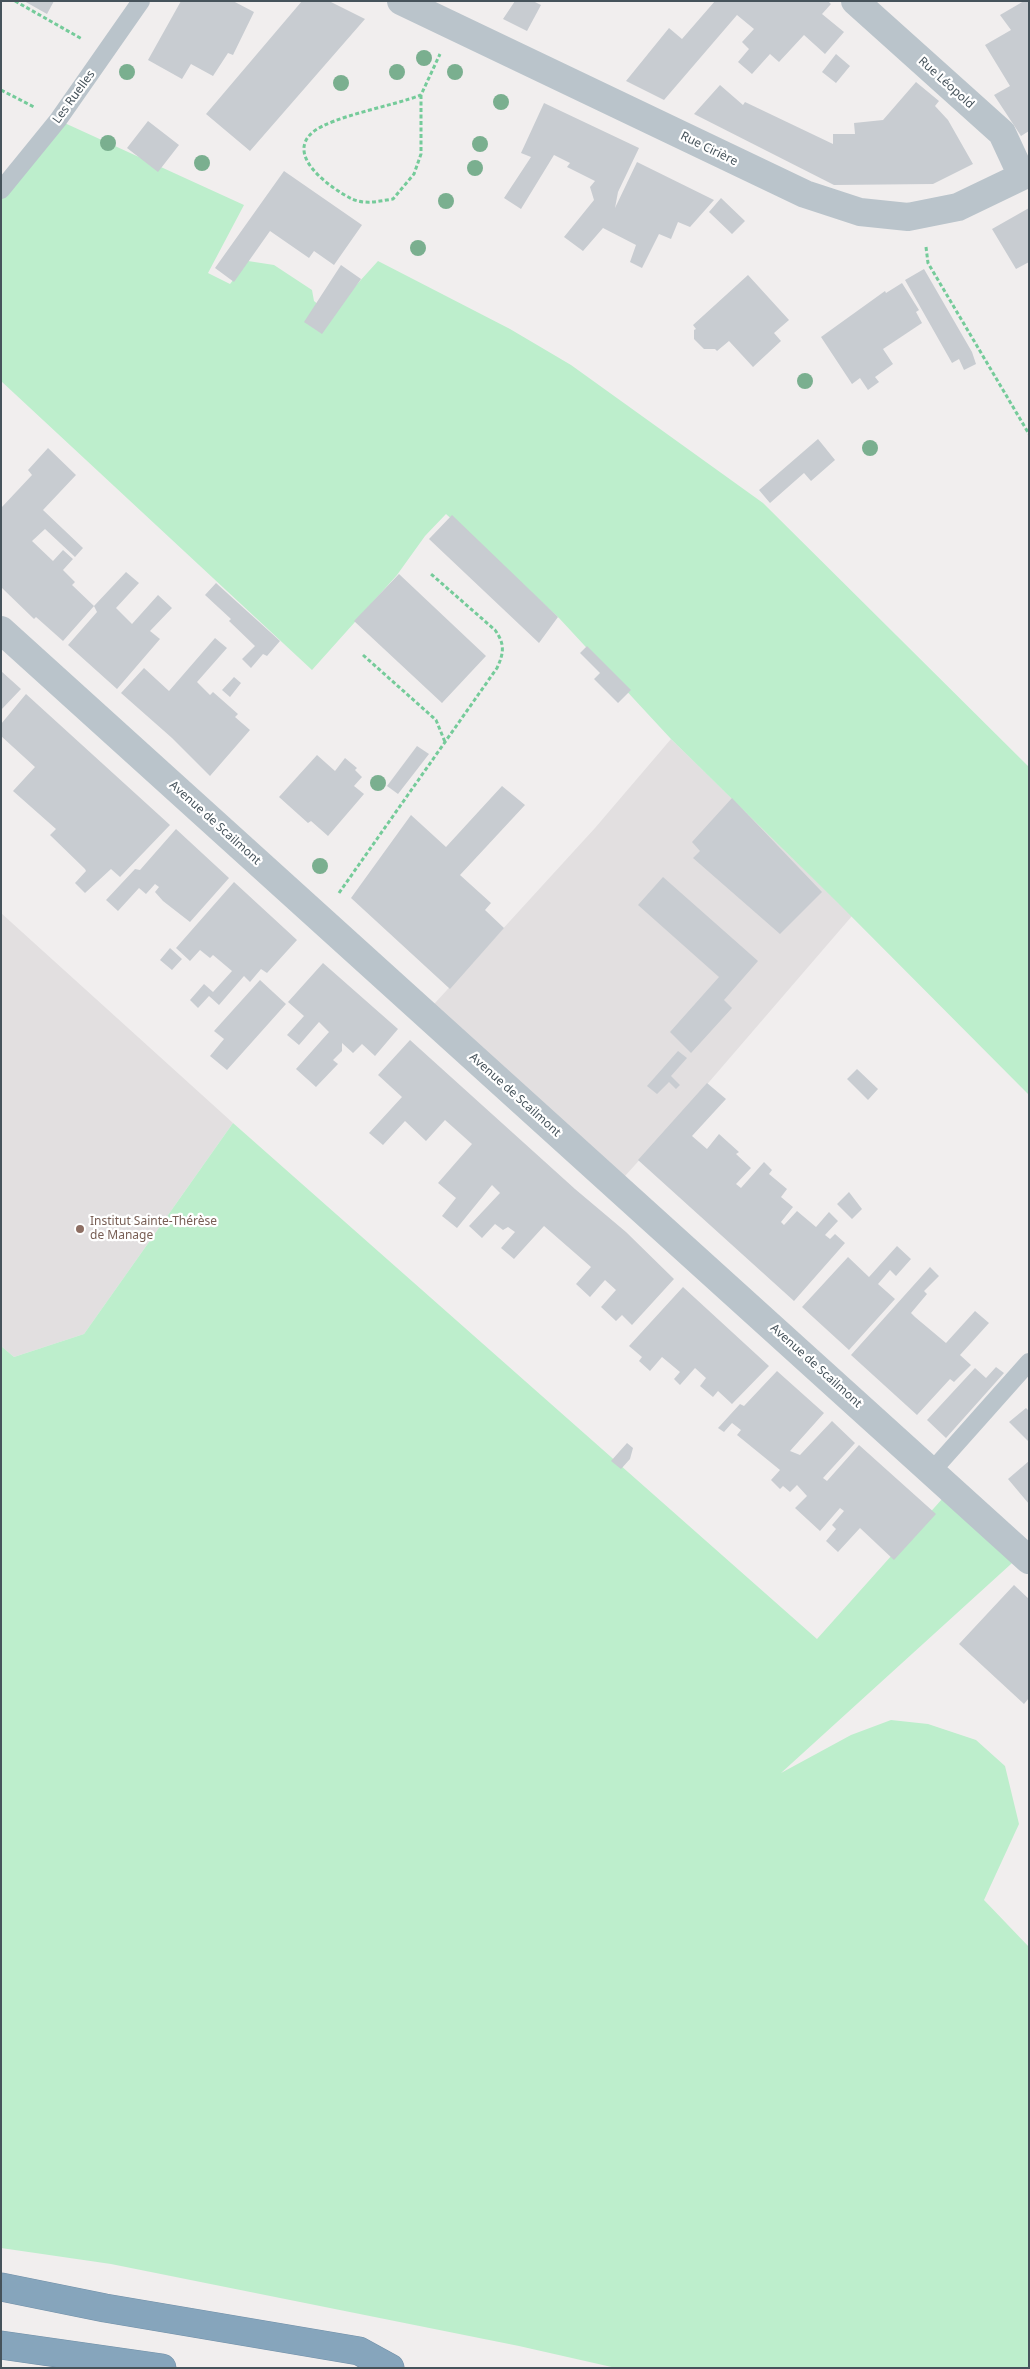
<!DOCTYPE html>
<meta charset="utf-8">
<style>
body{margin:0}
#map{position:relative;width:1030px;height:2369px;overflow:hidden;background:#f1eeee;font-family:"Noto Sans",sans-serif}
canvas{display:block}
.frame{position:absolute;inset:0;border:2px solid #46535b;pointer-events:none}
</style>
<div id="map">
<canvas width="1030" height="2369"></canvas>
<div class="frame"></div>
</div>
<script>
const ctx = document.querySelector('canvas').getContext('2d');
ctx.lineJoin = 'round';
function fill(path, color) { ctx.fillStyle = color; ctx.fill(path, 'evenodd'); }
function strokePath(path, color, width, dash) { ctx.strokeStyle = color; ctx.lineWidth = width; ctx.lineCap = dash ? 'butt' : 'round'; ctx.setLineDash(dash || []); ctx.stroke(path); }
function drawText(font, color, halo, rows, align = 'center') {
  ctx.font = font + ' "Noto Sans",sans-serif'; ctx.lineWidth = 4.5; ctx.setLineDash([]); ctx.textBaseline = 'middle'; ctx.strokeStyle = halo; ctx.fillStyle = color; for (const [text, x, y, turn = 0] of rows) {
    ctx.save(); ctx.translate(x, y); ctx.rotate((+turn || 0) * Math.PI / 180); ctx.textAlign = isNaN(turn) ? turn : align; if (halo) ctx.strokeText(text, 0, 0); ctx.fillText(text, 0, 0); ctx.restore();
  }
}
const education = new Path2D(`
 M671 739 852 916 691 1103 616 1186 425 1014 595 828Z
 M1 913 233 1123 84 1334 14 1357 1 1346Z`);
const green = new Path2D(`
 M58 120 244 205 208 273 230 284 248 261 274 265 312 290 314 301 330 314 378 261 510 329 571 365 763 503 1029 767V1095L839 904 671 739 559 618 446 514 425 536 397 575 312 670 1 381V190Z
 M233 1123 817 1639 951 1489 1022 1554 781 1773 851 1735 891 1720 928 1724 976 1740 1005 1766 1019 1824 984 1900 1029 1947V2368H616L519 2346 111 2264 1 2248V1346L14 1357 84 1334Z`);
const building = new Path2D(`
 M24 1H54L47 14Z
 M181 1H233L254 12 233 55 228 53 213 76 191 64 182 79 148 60Z
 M302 1H329L365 19 250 151 206 114Z
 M515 1H533L541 5 527 31 503 19Z
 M715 1H828L831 4 822 14 844 32 825 54 804 35 779 62 770 54 752 74 738 62 749 49 742 42 754 29 737 15 664 100 626 81 669 28 682 39Z
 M1024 1H1029V131L1021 136 994 95 1010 86 985 45 1011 30 1000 15Z
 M836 54 850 66 836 83 822 72Z
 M916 82 939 101 935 106 948 120 973 164 933 184 834 185 694 114 720 85 743 105 745 102 833 144V134H855L854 123 883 120Z
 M544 103 639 148 618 192 615 208 637 162 714 200 690 227 678 222 671 239 659 234 642 268 630 262 636 245 603 228 583 251 564 237 594 200 590 187 595 181 567 167 570 163 554 155 521 209 504 198 531 157 521 153Z
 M148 121 179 145 158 172 127 148Z
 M284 171 362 225 334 265 314 251 309 258 270 231 234 282 215 268Z
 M721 198 745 221 732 234 709 212Z
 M1029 208V262L1016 269 992 229Z
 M341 265 361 279 322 334 304 322Z
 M924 269 972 352 976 364 964 370 959 359 952 363 905 280Z
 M748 275 789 320 774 333 781 341 753 367 729 341 717 351 715 349H704L694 339V330L696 329 693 325Z
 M902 283 919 310 916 312 922 323 883 349 893 364 875 377 879 382 868 390 860 378 852 384 821 337 885 291 886 293Z
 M818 439 835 460 811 481 804 473 770 503 759 490Z
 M48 448 76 475 43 510 83 548 75 557 45 529 32 541 53 561 63 550 73 559 63 570 75 582 72 585 94 606 63 641 36 617 34 619 1 587V508L32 475 28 470Z
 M452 515 558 617 539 643 429 539Z
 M126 572 139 583 116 608 132 624 158 595 172 608 150 631 160 639 117 689 68 645 97 612 94 606Z
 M399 574 486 656 442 703 354 621Z
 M216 583 280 641 267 656 263 654 251 668 242 659 255 646 229 621 231 619 205 595Z
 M215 638 227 648 197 682 210 695 213 692 238 714 235 717 250 730 210 776 172 738 121 693 144 668 169 691Z
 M587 646 631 690 618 703 594 679 600 673 580 653Z
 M1 671 21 689 1 710Z
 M234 677 241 683 230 697 222 690Z
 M26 694 170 825 120 877 111 869 85 893 75 883 86 871 85 869 50 835 56 829 13 791 35 767 1 736V724Z
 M417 746 429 754 398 794 387 786Z
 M317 755 335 771 345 758 357 768 355 770 362 777 354 786 364 794 328 836 311 821 308 823 279 797Z
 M502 786 525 805 460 875 491 903 485 910 504 928 450 989 351 898 411 815 446 847Z
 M732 798 822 892 780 934 693 858 700 851 692 842Z
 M176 829 229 878 190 922 163 901 155 892 159 887 155 884 146 894 139 888 118 911 106 900 135 869 140 870Z
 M663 877 758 961 724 1000 732 1008 691 1053 670 1032 719 977 638 905Z
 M234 882 297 940 267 973 261 969 250 982 244 976 219 1005 209 996 198 1008 190 1000 204 984 213 992 232 971 213 955 210 958 200 950 190 961 176 948Z
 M170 948 182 959 172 970 160 960Z
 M323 963 398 1029 375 1056 362 1044 353 1053 342 1043V1051L333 1060 338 1064 316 1087 296 1069 329 1032 319 1022 299 1045 287 1035 304 1016 288 1002Z
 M260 980 286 1004 227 1070 210 1056 224 1039 214 1031Z
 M410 1040 575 1189 626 1232 674 1279 632 1325 622 1315 616 1321 601 1307 616 1290 605 1280 590 1297 576 1284 591 1267 544 1226 514 1259 501 1248 515 1232 508 1227 503 1230 495 1224 482 1238 469 1226 500 1193 492 1185 457 1228 442 1216 456 1198 438 1183 472 1144 445 1120 426 1141 405 1121 383 1145 369 1133 402 1097 378 1075Z
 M678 1051 687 1058 671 1076 680 1085 676 1089 669 1082 657 1094 647 1086Z
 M857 1069 878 1089 868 1100 847 1079Z
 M707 1083 726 1099 692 1136 707 1149 719 1134 739 1152 736 1154 751 1168 736 1184 741 1188 764 1162 772 1170 769 1174 787 1189 781 1197 793 1207 781 1222 784 1225 797 1211 816 1227 829 1212 838 1221 825 1235 830 1239 835 1234 845 1243 794 1301 638 1160Z
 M849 1192 862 1209 852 1219 837 1204Z
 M897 1246 911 1259 896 1276 890 1270 878 1284 895 1299 849 1350 802 1307 848 1257 869 1277Z
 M930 1267 939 1276 924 1291 927 1294 911 1313 915 1317 946 1343 975 1311 989 1323 960 1355 971 1365 954 1382 950 1379 917 1415 851 1355Z
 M683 1287 769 1366 732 1404 718 1391 713 1397 700 1386 706 1378 695 1368 680 1385 674 1379 680 1372 662 1357 650 1371 639 1361 642 1357 629 1346Z
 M996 1367 1004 1373 946 1438 927 1420 975 1368 986 1378Z
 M777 1371 824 1413 790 1451 800 1455 832 1421 855 1443 823 1478 827 1481 859 1445 936 1514 894 1560 860 1528 838 1552 826 1541 836 1529 832 1525 844 1511 840 1508 820 1531 795 1508 807 1496 797 1485 790 1492 783 1486 780 1489 771 1480 780 1470 737 1435 741 1430 732 1423 724 1432 718 1428 740 1404 744 1406Z
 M1026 1408 1029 1411V1442L1009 1422Z
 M627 1443 633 1448 630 1459 621 1469 611 1461Z
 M1029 1461V1504L1008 1479Z
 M1014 1585 1029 1599V1698L1024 1704 959 1644Z`);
const path = new Path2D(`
 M15 1 82 39
 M1 90 34 107
 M421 95V154L414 174 393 199C379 201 366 205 352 199 332 189 284 156 313 132 333 116 393 106 421 95L440 54
 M926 247 928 263 1029 434
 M363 655 436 720 445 742
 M339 893 497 668C504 653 505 644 495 630L431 574`);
const lane = new Path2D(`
 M1 190 58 120 141 1
 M932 1471 1029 1362`);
const street = new Path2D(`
 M401 1 805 194 860 212 908 217 958 207 1029 173
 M855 1 1002 133 1022 176
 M1 630 1029 1560`);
const highway = new Path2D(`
 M1 2287 105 2308 359 2351 390 2368
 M1 2345 162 2368`);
const trees = [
 [424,58],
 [127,72],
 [397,72],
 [455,72],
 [341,83],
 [501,102],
 [108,143],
 [480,144],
 [202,163],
 [475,168],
 [446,201],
 [418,248],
 [805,381],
 [870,448],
 [378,783],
 [320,866]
];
const markers = [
 [80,1229,5,"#8d6e63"]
];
const streetNames = [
 ["Rue Léopold",946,83,42],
 ["Les Ruelles",74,97,-54],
 ["Rue Cirière",709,149,26],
 ["Avenue de Scailmont",215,823,42],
 ["Avenue de Scailmont",515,1095,42],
 ["Avenue de Scailmont",816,1366,42]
];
const educationNames = [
 ["Institut Sainte-Thérèse",90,1222],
 ["de Manage",90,1236]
];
fill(education, '#e2dfe0');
fill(green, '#bdeecc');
fill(building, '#c8ccd1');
strokePath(highway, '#7290a8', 29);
strokePath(path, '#75cb9a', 3, [4, 2.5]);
strokePath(lane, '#bac4cb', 18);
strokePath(street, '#bac4cb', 28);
strokePath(highway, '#86a5bc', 28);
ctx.fillStyle = '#7aaf8f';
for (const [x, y] of trees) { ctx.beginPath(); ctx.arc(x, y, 8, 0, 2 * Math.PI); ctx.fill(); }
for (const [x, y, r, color] of markers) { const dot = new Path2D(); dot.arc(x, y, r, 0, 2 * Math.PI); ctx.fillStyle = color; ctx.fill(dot); strokePath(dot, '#fff', 2); }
drawText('12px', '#46535b', '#fff', streetNames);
drawText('12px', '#785e54', '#fff', educationNames, 'left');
</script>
